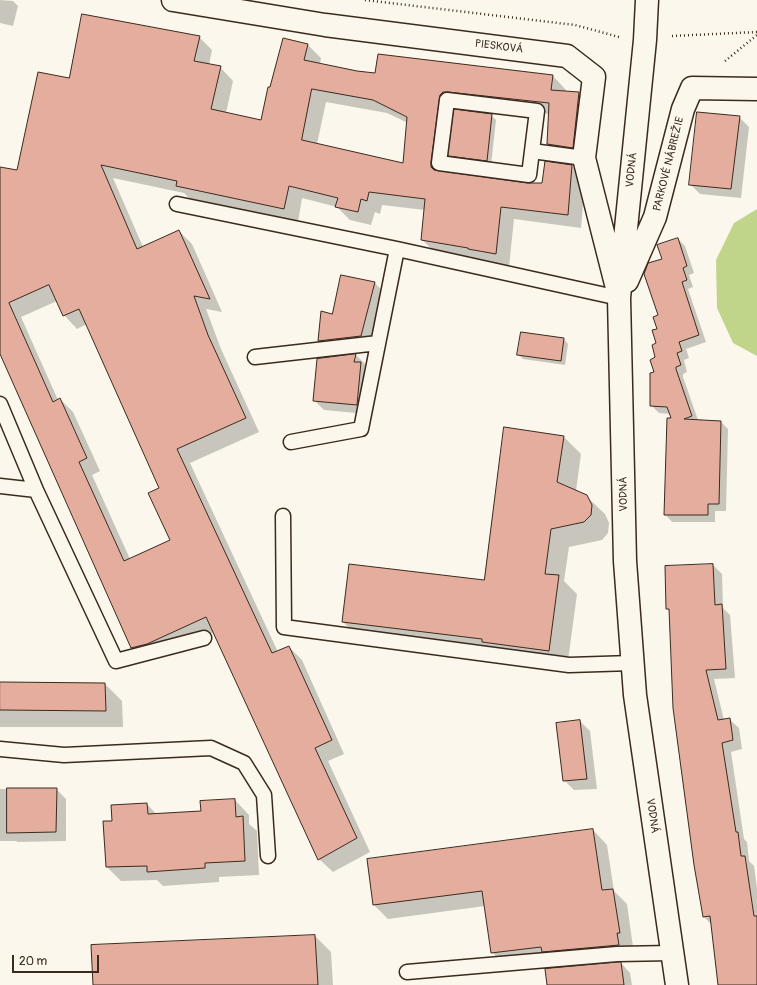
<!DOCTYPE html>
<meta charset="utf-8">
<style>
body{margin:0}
#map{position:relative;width:757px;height:985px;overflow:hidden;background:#fbf7ec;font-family:Pangolin,sans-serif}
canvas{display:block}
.scale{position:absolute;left:12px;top:955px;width:87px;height:18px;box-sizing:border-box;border:2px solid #3b2a1e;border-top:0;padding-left:5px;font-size:12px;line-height:14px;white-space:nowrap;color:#3b2a1e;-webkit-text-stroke:3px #fbf7ec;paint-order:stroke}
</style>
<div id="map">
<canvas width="757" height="985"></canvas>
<div class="scale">20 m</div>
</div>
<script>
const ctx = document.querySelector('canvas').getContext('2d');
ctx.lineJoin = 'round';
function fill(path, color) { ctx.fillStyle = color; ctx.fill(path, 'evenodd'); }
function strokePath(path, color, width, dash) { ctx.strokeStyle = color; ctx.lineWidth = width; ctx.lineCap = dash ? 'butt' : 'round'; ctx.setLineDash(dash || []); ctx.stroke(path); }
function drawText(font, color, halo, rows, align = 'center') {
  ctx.font = font + ' Pangolin,sans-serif'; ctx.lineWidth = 3; ctx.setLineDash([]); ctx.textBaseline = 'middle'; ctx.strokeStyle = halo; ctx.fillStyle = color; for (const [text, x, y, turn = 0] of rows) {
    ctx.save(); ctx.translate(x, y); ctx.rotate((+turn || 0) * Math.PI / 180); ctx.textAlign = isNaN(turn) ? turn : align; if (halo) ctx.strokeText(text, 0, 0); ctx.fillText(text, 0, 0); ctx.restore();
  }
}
const green = new Path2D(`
 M757 209V356L733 343 717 308 716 260 734 223Z`);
const shadow = new Path2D(`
 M0 0 13 1 18 6 13 26 0 23Z
 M199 37 212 50 209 65 220 67 233 81 226 113 262 121 308 45 321 58 320 64 375 74 553 76 566 90V92L579 93 592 107 586 161 561 157 548 144 550 114 462 105H457L453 109 444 172 528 184H543L572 166 585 179 581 228 514 219 509 267 436 253 422 240 425 210 382 205 380 214 375 212 371 225 350 220 337 207 302 198 298 222 190 199 184 193 113 178 143 247 179 231 192 244 222 312 206 309 221 349 259 432 190 463 278 652 289 647 302 660 344 754 328 761 370 852 333 872 319 859 214 632 160 657 146 661 132 648 0 353V181L11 205 70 80ZM326 102 387 113 408 123 404 165 317 144ZM57 301 64 315 77 329 87 324 160 489 171 541 130 559 92 475 100 471 73 412 60 399 58 400 21 317Z
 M491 115 496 120 491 165 454 160 450 155Z
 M739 117 749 127 741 198 700 194 690 184Z
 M678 239 685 246 694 273 689 275 693 287 688 289 706 342 686 349 689 358 684 360 687 372 683 374V377L698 420 721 422 728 429 726 511H715V522H672L665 514 672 419 671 414 659 413 651 405 656 358 663 259Z
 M375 283 384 293 371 346 329 351 319 341 322 313 333 315Z
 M564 339 568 344 565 365 523 359 518 354Z
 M356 355 366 365 365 368 371 373 367 414 324 410 314 400 318 359Z
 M563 436 581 454 576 491 586 496 605 514 609 523 608 533 602 540 569 547 564 581 577 594 567 668 361 640 343 622 350 565 485 581Z
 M713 565 722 574 723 608 730 615 735 678 714 679 724 720 729 719 739 728 742 749 731 752 744 839 747 842 749 861 754 866 757 888V985H719L712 925 704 917 670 611 667 609Z
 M0 684H105L122 701 123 727H0Z
 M580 721 590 731 597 789 574 790 564 780Z
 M0 789H56L66 799V841L18 842 16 841H0Z
 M235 800 249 815V824L257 831 259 875 219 877V882L163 886 157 880 121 881 107 867 113 822 147 804 157 815 202 812Z
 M593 830 607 845 614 891 627 904 633 947 506 967 492 952 485 906 388 919 374 905Z
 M315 936 331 952 333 985H94Z
 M621 963 630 973 632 985H548Z`);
const building = new Path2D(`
 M82 14 200 36 194 61 221 66 211 109 261 120 268 87H270L283 38 308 44 304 60 357 71 375 73 378 54 553 75 551 90 579 92 573 148 547 144 549 103 448 92H443L440 95 431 162V167L434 170 528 183H542L545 161 572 165 568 215 501 207 496 254 468 249V248L421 240 425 199 369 192 367 201 361 199 358 212 335 207 338 198 289 186 284 209 176 186 177 181 101 165 137 249 179 230 210 299 194 296 208 335 246 418 177 449 272 653 289 646 332 740 315 748 357 838 318 860 206 617 147 644 131 648 0 354V167L17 170 38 72 69 78ZM312 89 373 100 407 117 403 163 302 140ZM49 285 63 316 79 309 159 488 148 493 170 540 124 561 79 462 87 458 60 398 53 402 9 303Z
 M454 109 492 114 487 161 448 156Z
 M697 112 740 116 731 189 689 185Z
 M678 238 687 266 683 268 687 280 682 282 699 335 679 342 682 351 677 353 681 365 676 367V369L692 416 684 419 721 421 719 504H708V515H664L667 418H671L667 407 650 406V373L654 372 650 360 655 357 652 345 656 343 652 330 657 329 653 317 658 315 644 274 648 263 662 259 657 245Z
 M341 275 375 282 361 336 318 341 321 311 332 314Z
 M521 332 564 338 561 361 517 355Z
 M356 354 354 362H361L357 405 313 401 317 359Z
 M504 427 564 436 557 482 587 495 592 505 591 515 584 522 551 529 545 574 559 575 549 651 482 642V639L342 622 349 564 484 580Z
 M713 564 715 605 722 604 726 669 706 670 718 720 730 718 733 740 722 743 736 832H738L741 856H745L754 916H757V985H718L710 916 703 917 694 865 673 708 669 609H666L665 566Z
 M0 682 105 683 106 711 0 710Z
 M580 720 587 779 563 781 556 723Z
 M7 788H57L56 832 7 833Z
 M235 799 236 817 243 816 245 861 205 863V868L147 872V866L106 867 103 821H112L111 805 147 803 148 814 201 811 200 801Z
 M593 829 602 890 613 889 620 933H617L619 945 542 952 541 947 491 953 482 891 373 905 367 859Z
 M315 935 318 985H93L91 945Z
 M621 962 624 985H547L545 969Z`);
const path = new Path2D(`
 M365 0 575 25 619 37
 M672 36 757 32
 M725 61 757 35`);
const service = new Path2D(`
 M532 151 537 111 447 100 439 163 529 175 532 151 584 158
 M177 204 397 249 619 298
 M255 357 378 343
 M0 404 36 490
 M291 442 361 429 397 249
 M0 486 36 490 116 661 204 638
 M283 516 284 627 569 665 632 663
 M0 749 64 755 211 748 244 763 264 795 268 856
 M407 972 617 954 672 953`);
const minor = new Path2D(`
 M173 0 325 25 567 56 594 77 584 158 616 284
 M647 0 645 40 619 298 625 561 635 695 677 985
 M627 281 655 217 683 109 692 88 757 89`);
const streetNames = [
 ["PIESKOVÁ",499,47,7],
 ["PARKOVÉ NÁBREŽIE",669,164,-76],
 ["VODNÁ",632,170,-84],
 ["VODNÁ",624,494,-91],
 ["VODNÁ",652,816,82]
];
fill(green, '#c0d58a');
fill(shadow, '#0003');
fill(building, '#e5ad9d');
strokePath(building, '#3b2a1e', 1);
strokePath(service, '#3b2a1e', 17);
strokePath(minor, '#3b2a1e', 25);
strokePath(path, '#3b2a1e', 2.5, [1, 3]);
strokePath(service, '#fbf7ec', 14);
strokePath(minor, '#fbf7ec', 22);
drawText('11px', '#3b2a1e', '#fbf7ec', streetNames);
</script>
